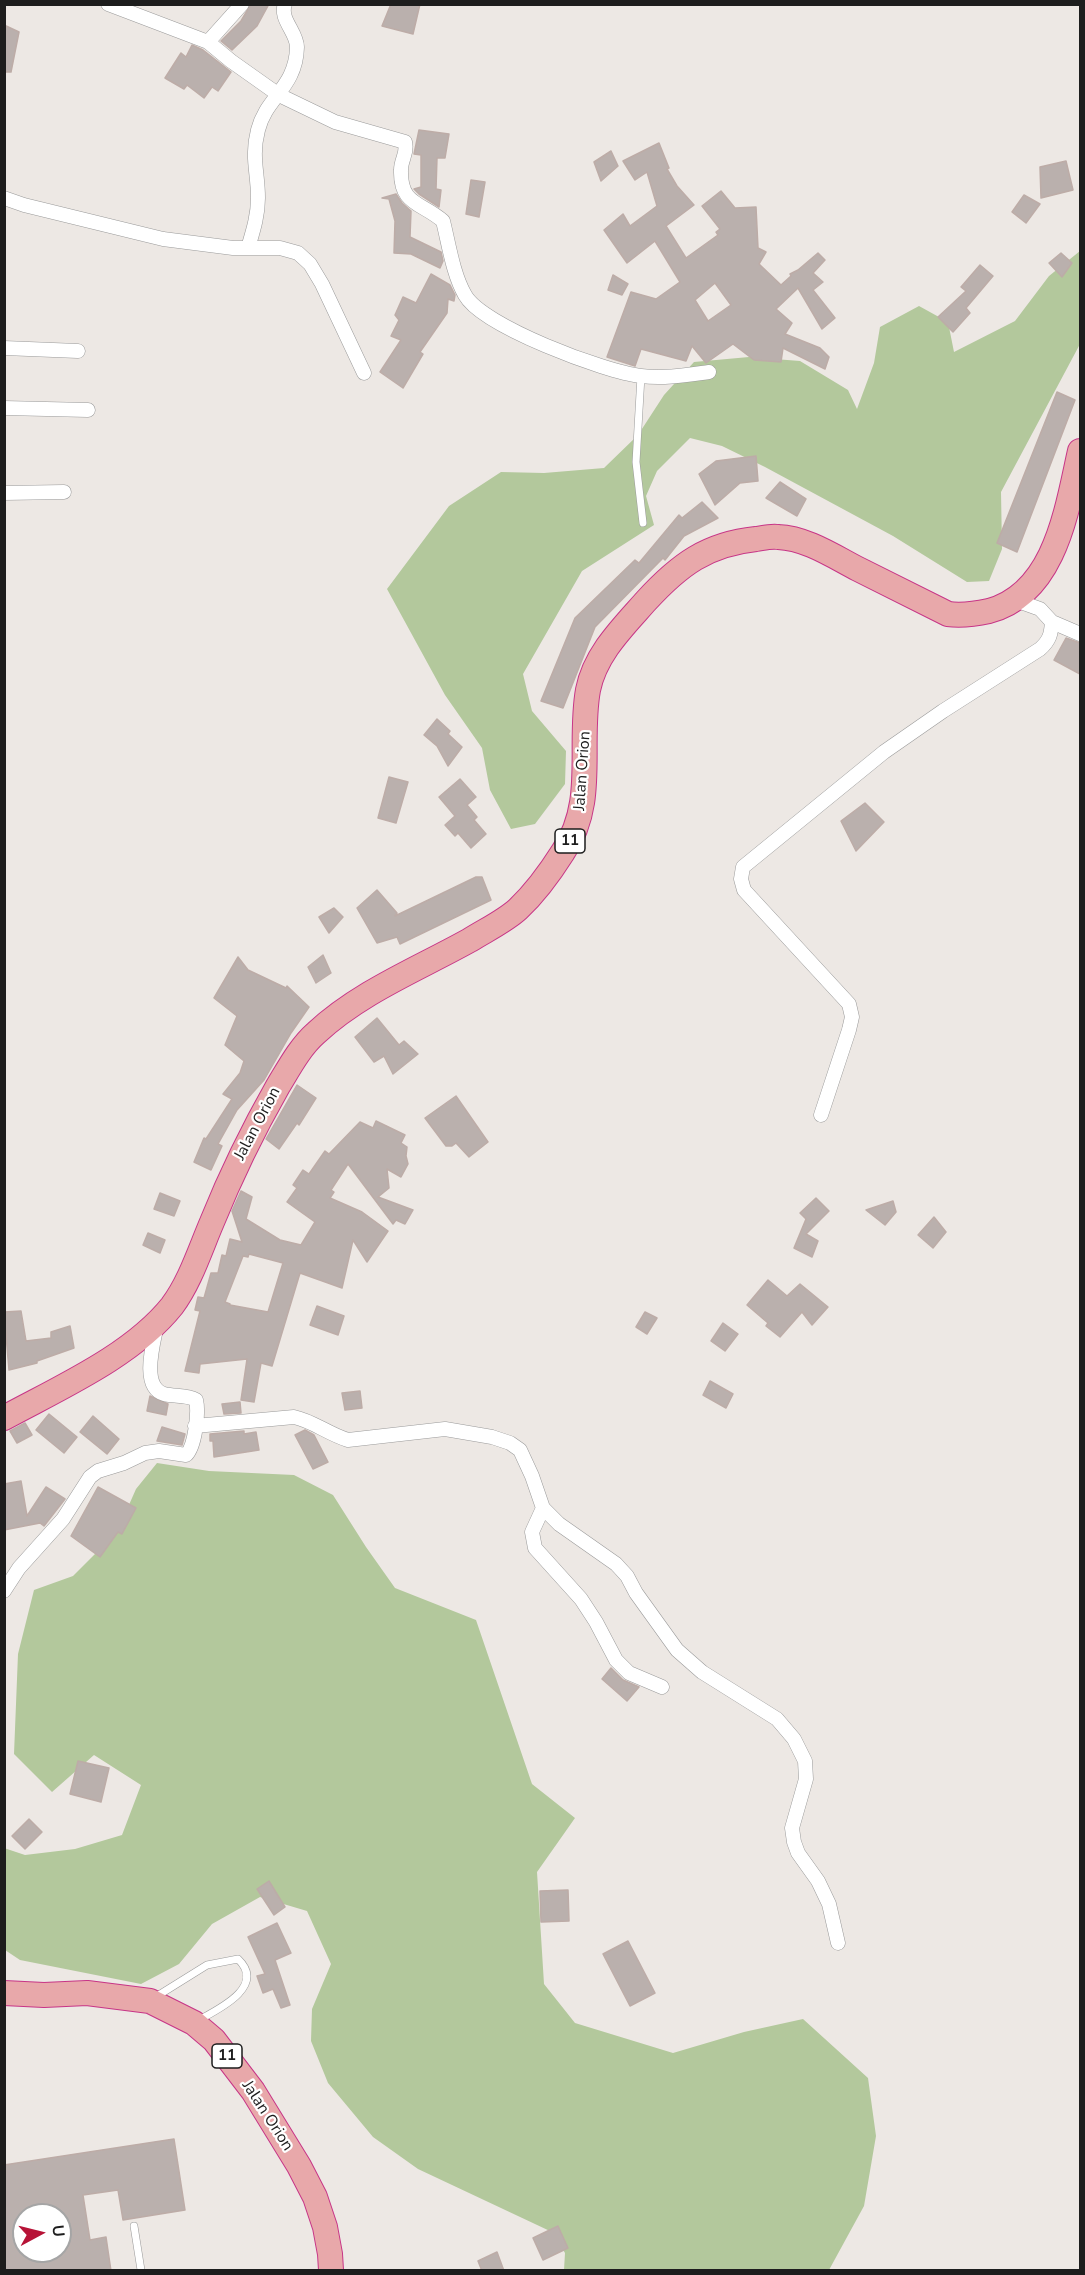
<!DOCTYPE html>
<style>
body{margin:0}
#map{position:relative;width:1085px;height:2275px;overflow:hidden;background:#ede8e4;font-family:"Nunito Sans",sans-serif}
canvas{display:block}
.frame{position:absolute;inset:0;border:6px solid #1d1d1d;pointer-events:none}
.north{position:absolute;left:12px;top:2203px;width:60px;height:60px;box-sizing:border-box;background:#fff;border:2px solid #a5a5a5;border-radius:50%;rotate:83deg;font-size:16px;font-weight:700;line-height:24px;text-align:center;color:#1d1d1d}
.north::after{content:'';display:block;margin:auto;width:21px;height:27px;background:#b71337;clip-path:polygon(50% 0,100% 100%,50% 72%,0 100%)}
</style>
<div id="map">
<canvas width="1085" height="2275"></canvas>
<div class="frame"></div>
<div class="north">U</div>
</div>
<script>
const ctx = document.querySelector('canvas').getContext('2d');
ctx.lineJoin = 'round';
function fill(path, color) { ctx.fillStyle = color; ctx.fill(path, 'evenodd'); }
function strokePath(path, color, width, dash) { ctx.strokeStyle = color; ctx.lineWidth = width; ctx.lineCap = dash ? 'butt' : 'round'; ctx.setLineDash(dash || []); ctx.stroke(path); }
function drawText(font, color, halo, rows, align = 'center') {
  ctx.font = font + ' "Nunito Sans",sans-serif'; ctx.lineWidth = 4.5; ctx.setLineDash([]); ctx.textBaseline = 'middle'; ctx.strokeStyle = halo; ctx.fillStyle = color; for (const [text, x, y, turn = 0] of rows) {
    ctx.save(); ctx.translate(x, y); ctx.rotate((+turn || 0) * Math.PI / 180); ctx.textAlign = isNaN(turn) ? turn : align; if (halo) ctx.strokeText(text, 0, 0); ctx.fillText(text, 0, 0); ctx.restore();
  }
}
const forest = new Path2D(`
 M1080 251V344L1001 492 1002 549 989 581 967 582 893 536 765 467 722 446 690 438 657 471 646 496 654 525 582 571 523 674 532 711 566 751 565 784 535 824 511 829 490 790 482 748 445 695 387 589 449 506 501 472 544 473 604 468 638 435 664 395 694 362 749 357 800 361 848 390 857 409 874 363 880 327 919 306 948 322 954 352 1015 321 1049 276Z
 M157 1463 209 1471 294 1475 333 1495 366 1547 395 1588 476 1620 532 1784 575 1818 537 1872 544 1984 575 2023 673 2053 744 2032 803 2019 868 2078 876 2136 864 2206 829 2270H564L565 2253 552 2232 418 2169 373 2137 328 2083 311 2041 312 2009 331 1964 307 1911 260 1897 212 1924 179 1964 141 1984 20 1960 5 1950 4 1848 25 1855 75 1849 122 1835 141 1785 94 1755 52 1792 14 1754 18 1654 34 1590 73 1576 117 1532 136 1489Z`);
const building = new Path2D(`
 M251 4H269L257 26 232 50 221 41 241 21Z
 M391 4H420L413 34 382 26Z
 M4 25 19 32 11 72H4Z
 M192 45 203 50 231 72 218 91 212 87 204 98 187 85 184 89 165 78 181 53 186 57Z
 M419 130 449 134 445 158H437L436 189 441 190 439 207 419 194 414 189 421 187V155L414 154Z
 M659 143 669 168 667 169 677 186 694 205 666 226 686 258 718 235 716 232 720 229 702 206 721 191 735 208 756 207 758 248 766 252 759 264 781 285 791 276 790 274 798 270 818 253 825 260 813 273 823 282 813 290 835 318 822 329 798 288 776 309 792 323 785 334 820 348 829 357 825 369 783 348 781 362 754 360 733 344 706 363 692 346 686 361 641 349 635 366 607 357 631 292 656 299 680 282 655 241 627 263 604 230 623 214 630 226 657 206 647 172 635 180 623 161ZM715 283 731 305 708 321 695 300Z
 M611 151 618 166 601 181 594 162Z
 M1066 161 1073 190 1041 198 1040 167Z
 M471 180 485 182 479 217 466 214Z
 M396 194 402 203 411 211 410 237 441 252 443 261 440 268 411 254 394 253 395 221 389 199 382 198Z
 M1024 195 1040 204 1026 223 1012 212Z
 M1061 253 1072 263 1062 277 1049 263Z
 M980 265 993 276 966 308 970 313 953 332 938 317 966 291 961 287Z
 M431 274 450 285 455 295 454 301 448 299 447 313 420 352 423 354 403 388 380 372 401 340 391 336 399 320 395 315 403 297 416 303Z
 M613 275 628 284 622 295 608 290Z
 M1057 392 1075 400 1017 552 997 543Z
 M756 456 758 481 740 483 715 505 699 474 716 461Z
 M780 482 806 499 797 516 766 498Z
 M702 502 718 518 684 536 665 560 663 558 595 627 563 708 541 701 575 618 635 560 639 563 679 515 682 518Z
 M1066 638 1080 643V674L1054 660Z
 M437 719 450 731 448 734 462 747 448 766 437 746 424 735Z
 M389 777 408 782 396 823 378 818Z
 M460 779 476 797 467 805 477 817 474 820 486 834 471 848 458 833 455 836 445 825 455 816 439 797Z
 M865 803 884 822 856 851 841 821Z
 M476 877H482L491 900 400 944 397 937 377 943 357 908 377 890 397 913 395 916Z
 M334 908 343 917 329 933 319 917Z
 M323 955 331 973 316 983 308 967Z
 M238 957 248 970 286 988 287 986 309 1007 291 1033 264 1080 237 1110 218 1144 222 1146 211 1170 194 1162 204 1138 206 1139 232 1099 223 1094 240 1073 244 1061 225 1045 237 1016 214 998Z
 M377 1018 399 1045 404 1041 418 1054 393 1074 384 1056 374 1062 355 1037Z
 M297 1085 316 1098 299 1125 297 1123 279 1149 266 1139Z
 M456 1096 488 1142 469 1157 456 1143 452 1146H446L425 1118Z
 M376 1121 405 1135 401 1143 407 1147 406 1156 408 1164 401 1177 387 1169 389 1188 378 1197 413 1210 405 1224 396 1220 393 1224 348 1164 331 1190 334 1192 330 1198 362 1212 388 1231 367 1262 353 1240 342 1288 300 1273 272 1366 261 1363 254 1402 241 1400 247 1359 200 1364 199 1373 185 1371 200 1311 195 1310 198 1297 204 1298 211 1273H218L222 1255 226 1256 230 1239 242 1242 232 1211 241 1191 252 1197 246 1219 280 1240 301 1245 315 1222 287 1202 297 1188 293 1185 303 1170 309 1174 325 1151 329 1154 360 1122 373 1128ZM249 1254 283 1263 268 1312 230 1305V1304L225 1302 243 1256 248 1257Z
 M160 1193 180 1201 174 1216 154 1209Z
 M816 1198 829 1211 806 1234 818 1241 812 1257 794 1248 806 1219 800 1213Z
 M893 1201 896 1212 885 1225 866 1210Z
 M934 1217 946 1232 933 1248 918 1235Z
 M148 1233 165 1240 160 1253 143 1245Z
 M768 1280 787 1296 800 1284 828 1307 812 1325 802 1312 780 1337 766 1326 768 1323 747 1305Z
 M317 1306 344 1316 338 1335 310 1325Z
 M21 1311 26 1341 51 1338V1332L70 1326 74 1348 37 1361V1363L9 1370 4 1312Z
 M645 1312 657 1318 647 1334 636 1327Z
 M723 1323 738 1334 725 1351 711 1341Z
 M710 1381 733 1394 726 1408 703 1395Z
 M360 1391 362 1408 345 1410 342 1393Z
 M150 1396 168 1404 166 1415 147 1411Z
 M240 1402 241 1413 224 1414 222 1404Z
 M49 1414 77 1437 64 1453 36 1430Z
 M93 1416 119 1439 107 1454 80 1432Z
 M25 1423 32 1435 17 1443 10 1431Z
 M162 1427 185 1434 182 1445 157 1441Z
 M305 1430 314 1435 328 1462 313 1469 295 1435Z
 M244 1431V1434L256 1432 259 1450 214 1457 213 1441H210V1434Z
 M21 1481 27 1516 46 1487 65 1499 44 1526 40 1523 4 1530V1484Z
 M98 1487 136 1508 122 1534 118 1532 100 1557 71 1536Z
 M611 1668 623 1680 639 1687 627 1701 602 1679Z
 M78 1761 109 1768 101 1802 70 1794Z
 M29 1819 42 1832 25 1849 12 1836Z
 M269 1881 285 1907 274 1915 257 1889Z
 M568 1890 569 1921 541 1922 540 1891Z
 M277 1923 291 1953 275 1960 290 2005 281 2008 273 1989 263 1993 257 1976 265 1974 248 1937Z
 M628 1941 655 1993 630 2006 603 1954Z
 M174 2139 185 2210 123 2220 118 2190 83 2195 90 2240 106 2237 111 2271H4V2165ZM24 2215H60V2251H24Z
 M558 2226 568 2248 543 2260 533 2238Z
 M497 2252 504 2271H482L478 2261Z`);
const service = new Path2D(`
 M641 376 636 462 643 523
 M154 1998 207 1965 238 1959C267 1987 217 2010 197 2021
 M134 2226 141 2270`);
const minor = new Path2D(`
 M108 4 208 42 231 61 279 95 335 122 405 142C408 153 401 159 401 170 400 205 421 202 443 221 449 245 453 274 465 295 482 326 605 372 641 376 664 379 687 375 709 372
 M208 42 242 4
 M4 198 24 205 163 239 233 248H280L298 253 310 264 322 284 364 373
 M248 248C253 231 258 216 258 198 258 172 251 157 258 130 266 97 296 88 297 47 297 32 279 19 285 4
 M4 348 78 351
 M4 408 88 410
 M4 493 64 492
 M1015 600 1040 609 1052 622 1080 634
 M821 1115 849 1030 852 1017 849 1004 744 890 741 879 743 867 884 752 943 711 1040 649C1050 640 1051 634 1052 622
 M195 1426 294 1417C313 1421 328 1434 348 1440L445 1429 492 1437 510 1443 520 1450 532 1476 543 1508 559 1524 616 1564 627 1576 636 1593 677 1650 702 1672 777 1719 794 1739 805 1761 806 1779 792 1828 794 1842 798 1853 818 1881 829 1904 838 1943
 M543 1508 532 1532 535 1548 581 1599 596 1622 616 1660 629 1673 662 1687
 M4 1591 19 1568 63 1519 90 1477 98 1471 124 1463 145 1453 159 1451 186 1455C195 1447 199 1412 196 1400 186 1394 175 1397 164 1394 140 1387 154 1341 157 1324`);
const trunk = new Path2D(`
 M4 1418C59 1388 132 1356 172 1306 190 1282 200 1250 212 1222 231 1175 253 1130 278 1086 289 1068 300 1047 316 1033 360 992 418 969 470 940 486 930 505 921 518 909 535 893 551 871 563 852 597 803 578 745 588 690 595 654 623 627 646 601 679 565 707 544 756 539 763 538 771 536 778 537 806 538 833 556 858 569 888 584 918 599 948 614 963 616 975 614 989 611 1056 593 1067 508 1080 451
 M4 1993 44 1995 87 1993 150 2001 194 2023 214 2040 253 2091 299 2166 315 2197 325 2227 330 2254 331 2270`);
const shields = [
 [570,841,30],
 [227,2056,30]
];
const shieldNames = [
 ["11",570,841],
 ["11",227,2056]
];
const streetNames = [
 ["Jalan Orion",583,771,-86],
 ["Jalan Orion",258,1124,-62],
 ["Jalan Orion",267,2116,57]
];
fill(forest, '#b3c89c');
fill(building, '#bab0ad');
strokePath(building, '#bdaca7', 1.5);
strokePath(service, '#9a9a9a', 8);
strokePath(minor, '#9a9a9a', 15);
strokePath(trunk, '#c73587', 26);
strokePath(service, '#fff', 7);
strokePath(minor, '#fff', 14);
strokePath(trunk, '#e8a8aa', 24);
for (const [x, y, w] of shields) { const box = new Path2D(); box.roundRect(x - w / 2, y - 12, w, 24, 4.5); ctx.fillStyle = '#fff'; ctx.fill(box); strokePath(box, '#1d1d1d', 1.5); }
drawText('bold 15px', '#1d1d1d', null, shieldNames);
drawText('16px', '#1d1d1d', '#fff', streetNames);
</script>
